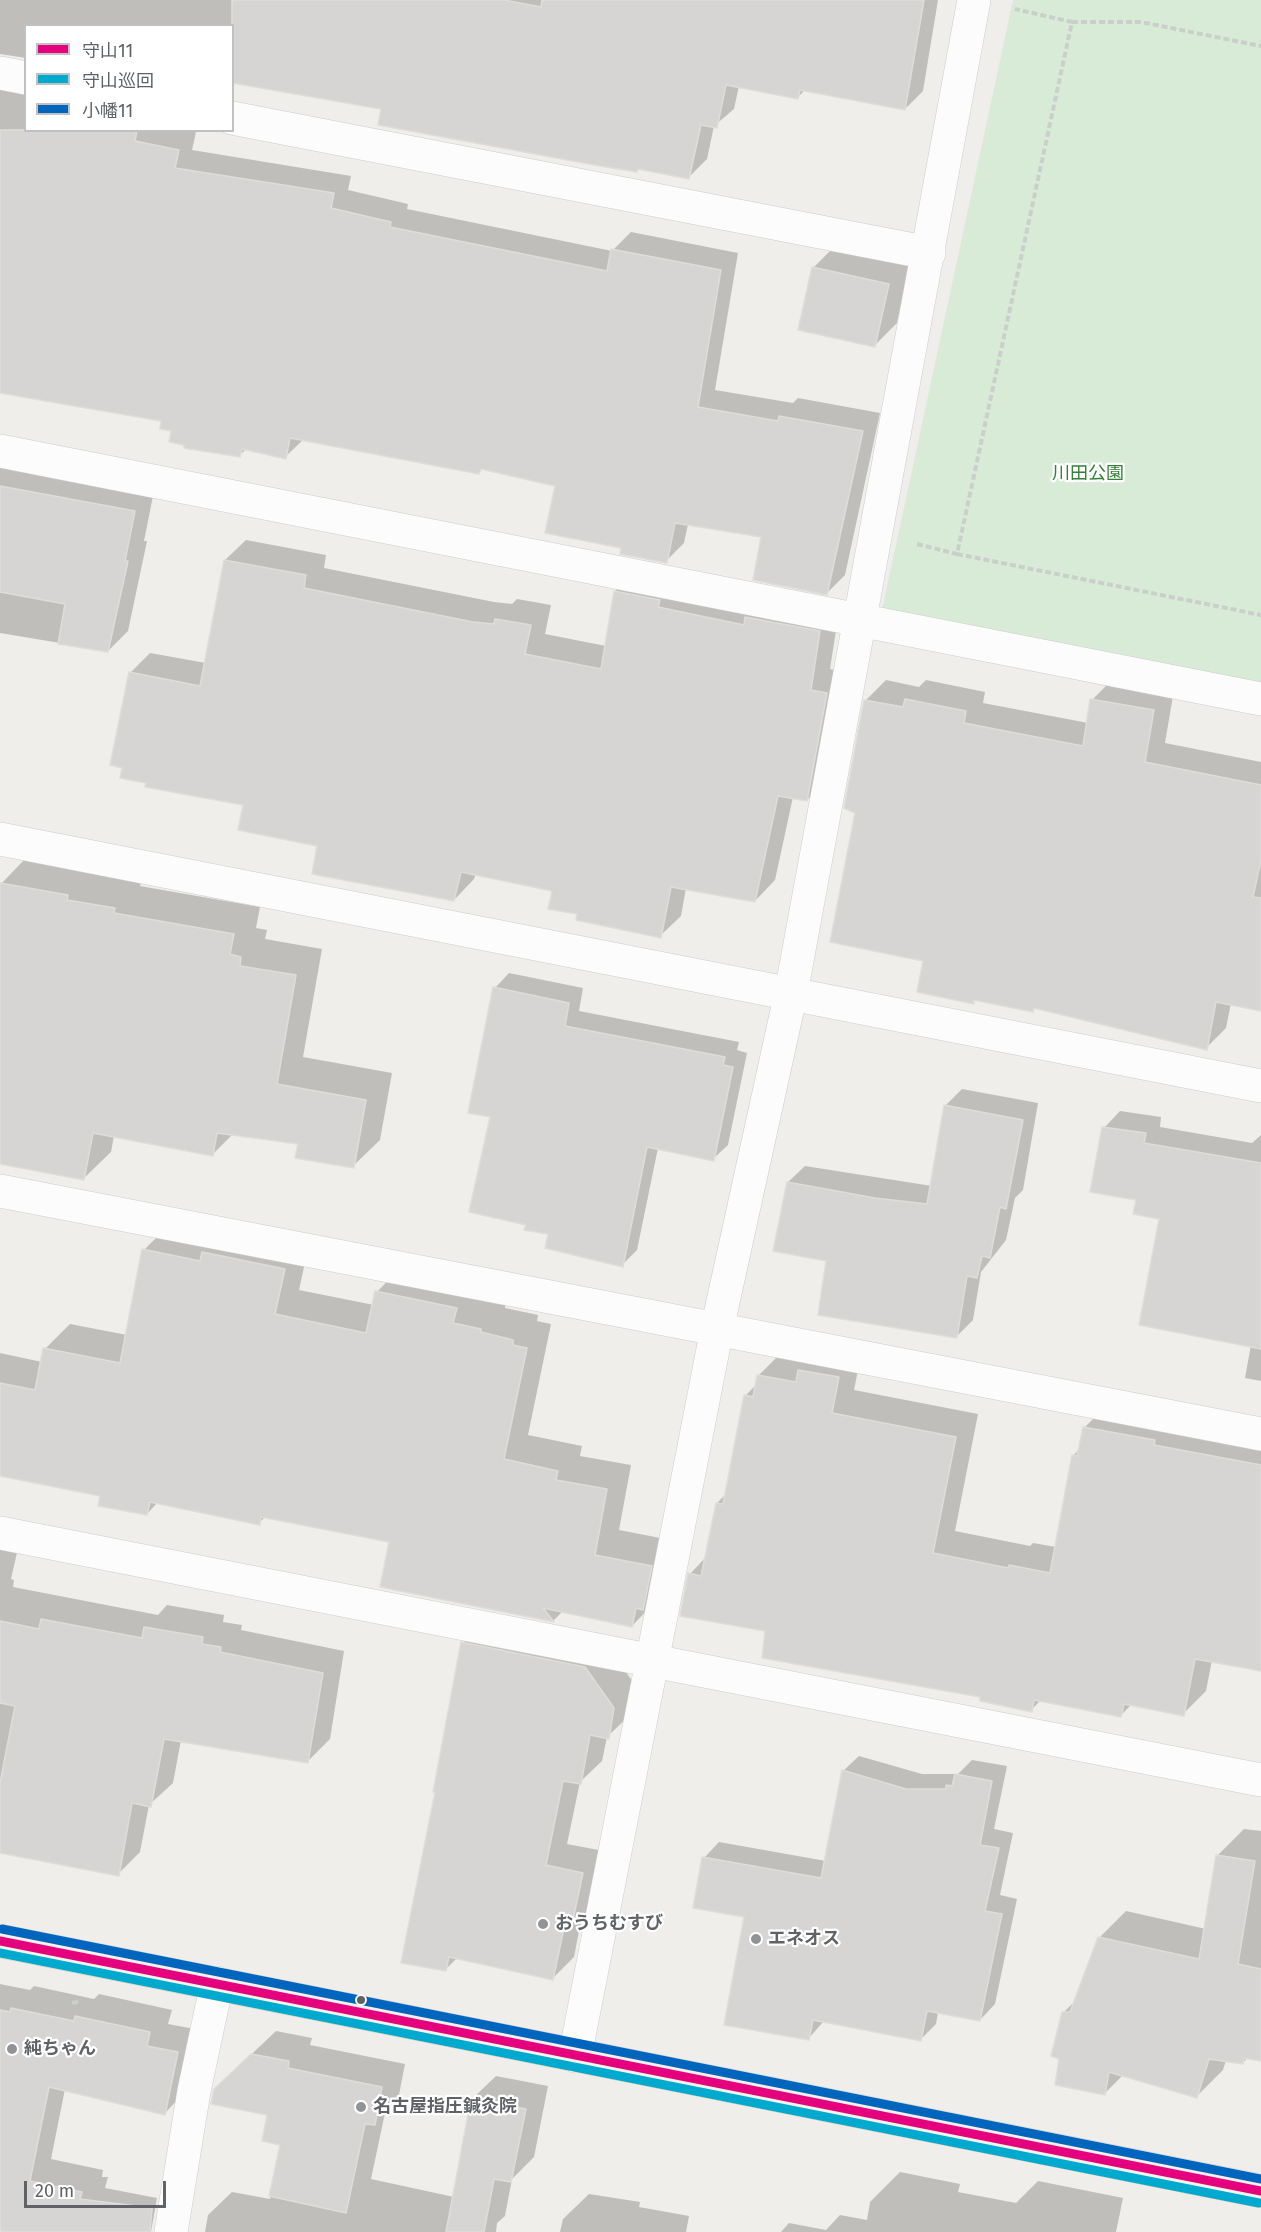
<!DOCTYPE html>
<meta charset="utf-8">
<style>
body{margin:0}
#map{position:relative;width:1261px;height:2232px;overflow:hidden;background:#efeeea;font-family:"Fira Sans","Noto Sans JP",sans-serif}
canvas{display:block}
.legend{position:absolute;left:24px;top:24px;width:210px;height:108px;box-sizing:border-box;background:#fff;border:2px solid #bfc1c3;margin:0;padding:8px 10px;list-style:none;font-size:18px;color:#5f6368}
.legend li{display:flex;align-items:center;gap:12px;height:30px}
.legend b{width:30px;border:2px solid #bfc1c3}
.scale{position:absolute;left:24px;top:2181px;width:142px;height:27px;box-sizing:border-box;border:3px solid #5f6368;border-top:0;padding-left:8px;font-size:18px;line-height:21px;white-space:nowrap;color:#5f6368;-webkit-text-stroke:4px #fff;paint-order:stroke}
</style>
<div id="map">
<canvas width="1261" height="2232"></canvas>
<ul class="legend">
<li><b style="height:8px;background:#e5007d"></b>守山11</li>
<li><b style="height:8px;background:#00a9ce"></b>守山巡回</li>
<li><b style="height:8px;background:#0065bd"></b>小幡11</li>
</ul>
<div class="scale">20 m</div>
</div>
<script>
const ctx = document.querySelector('canvas').getContext('2d');
ctx.lineJoin = 'round';
function fill(path, color) { ctx.fillStyle = color; ctx.fill(path, 'evenodd'); }
function strokePath(path, color, width, dash) { ctx.strokeStyle = color; ctx.lineWidth = width; ctx.lineCap = dash ? 'butt' : 'round'; ctx.setLineDash(dash || []); ctx.stroke(path); }
function drawText(font, color, halo, rows, align = 'center') {
  ctx.font = font + ' "Fira Sans","Noto Sans JP",sans-serif'; ctx.lineWidth = 4.5; ctx.setLineDash([]); ctx.textBaseline = 'middle'; ctx.strokeStyle = halo; ctx.fillStyle = color; for (const [text, x, y, turn = 0] of rows) {
    ctx.save(); ctx.translate(x, y); ctx.rotate((+turn || 0) * Math.PI / 180); ctx.textAlign = isNaN(turn) ? turn : align; if (halo) ctx.strokeText(text, 0, 0); ctx.fillText(text, 0, 0); ctx.restore();
  }
}
const green = new Path2D(`
 M1013 0H1261V684L882 610Z`);
const shadow = new Path2D(`
 M0 0H938L923 91 905 109 805 90 798 97 739 86 734 109 714 126 707 159 689 177 382 108 232 26H26V58L0 54Z
 M0 61 26 75V130H189L196 132 192 150 351 176 348 190 408 204 407 209 612 251 631 232 738 253 715 390 793 403 798 398 880 413 845 575 827 593 763 535 688 524 684 543 666 561 622 546 556 485 483 468 479 472 304 439 285 457 246 449 240 455 173 430 163 420 0 353Z
 M835 246 910 262 897 323 875 345 813 268Z
 M0 460 154 491 144 541H147L128 631 108 651 0 633Z
 M246 540 326 555 324 568 494 602 512 604 517 599 551 605 545 634 606 646 615 591 635 571 839 611 830 669 847 673 827 779 807 800 793 797 775 880 755 901 686 888 681 916 660 936 579 913 553 889 476 873 474 879 454 900 319 844 130 673 150 653 206 663 225 560Z
 M886 680 919 687 926 680 985 692 983 703 1088 723 1092 700 1112 680 1174 690 1165 743 1261 762V1009L1231 1003 1226 1028 1206 1048 1036 1007 1033 1010 977 999 973 1002 925 959 857 812 865 701Z
 M27 857 141 882 140 886 260 907 256 928 267 930 265 939 322 949 303 1057 392 1073 380 1140 353 1166 299 1143 233 1134 212 1155 114 1136 111 1152 84 1178 0 1162V885Z
 M509 973 583 988 579 1011 739 1042 737 1050 747 1053 728 1145 713 1159 658 1148 637 1250 622 1265 527 1223 491 1116 495 988Z
 M962 1089 1038 1103 1023 1190 1015 1198 1006 1240 981 1272 973 1320 956 1337 828 1260 788 1182 805 1166 932 1186 946 1105Z
 M1120 1111 1161 1117 1160 1127 1252 1143 1261 1135V1381L1245 1378 1251 1345 1161 1218 1137 1199 1104 1128Z
 M169 1225 309 1244 299 1290 374 1305 377 1292 401 1267 505 1304V1308L538 1315 537 1321 551 1324 528 1435 582 1446 580 1456 631 1465 619 1530 676 1541 656 1601 632 1626 563 1611 553 1621 381 1586 391 1541 266 1516 259 1523 158 1502 147 1514 101 1495 0 1475V1353L42 1362 45 1349 70 1324 127 1335 144 1250Z
 M781 1353 861 1355 854 1390 978 1414 955 1531 1030 1546 1033 1543 1056 1547 1073 1456 1080 1448 1084 1428 1107 1405 1261 1439V1669L1212 1660 1206 1691 1183 1714 1132 1704 1121 1715 1041 1700 1031 1710 766 1630 690 1574 706 1557 717 1503 726 1494 745 1396 757 1384 759 1375Z
 M0 1544 18 1548 11 1579 14 1580 13 1587 158 1615 167 1605 224 1615 223 1622 242 1625 241 1630 344 1651 330 1739 307 1762 181 1740 173 1783 149 1805 140 1852 118 1874 0 1851Z
 M485 1622 607 1645 635 1685 630 1715 607 1737 602 1761 580 1782 567 1844 604 1851 593 1906 582 1916 574 1957 553 1978 457 1958 446 1969 437 1791 463 1643Z
 M859 1756 922 1774H958L972 1760 1007 1766 994 1829 1013 1833 1000 1895 1017 1899 995 2004 980 2020 938 2012 936 2024 920 2040 824 2021 808 2039 746 1916 704 1858 719 1842 826 1861 843 1771Z
 M1244 1829 1261 1831V2059L1248 2057 1243 2063 1226 2060 1223 2070 1196 2097 1123 2075 1104 2094 1061 2058 1063 2013 1076 2000 1099 1938 1126 1911 1206 1929 1218 1855Z
 M0 1984 30 1990 34 1986 94 1999 99 1994 172 2010 168 2024 200 2030 186 2091 164 2114 65 2089 51 2159 103 2170 102 2177H108L105 2188 157 2198 151 2232H0Z
 M276 2031 312 2038 310 2045 405 2064 398 2100 385 2113 371 2179 454 2197 472 2099 496 2076 548 2086 534 2157 512 2179 505 2216 497 2223 496 2232H205L208 2215 232 2192 270 2199 282 2144 269 2114 239 2066Z
 M900 2172 960 2184 958 2192 1016 2203 1038 2181 1123 2198 1116 2232H781L789 2223 826 2230 840 2215 867 2220 870 2202Z
 M589 2194 640 2202 639 2207 689 2216 686 2232H560L563 2219Z`);
const building = new Path2D(`
 M232 0H504L541 7 542 0H924L905 110 800 90 798 99 726 85 717 128 701 125 689 179 638 169 637 172 600 166 378 125 381 109 232 83Z
 M0 130H137L135 141 179 150 175 168 334 193 331 208 391 222 390 227 607 271 611 249 721 270 698 407 778 421 779 416 863 431 827 595 753 580 761 537 675 523 667 563 620 554 621 548 545 533 555 486 481 469 479 474 290 438 286 459 242 449 240 457 184 448V445L169 442 171 431 160 429 161 421 0 393Z
 M812 267 889 284 875 347 798 330Z
 M0 486 135 511 125 561H128L108 652 58 644 65 604 0 592Z
 M224 560 306 575 304 588 473 622 494 624 495 619 531 625 525 654 601 669 614 591 660 600 658 607 744 625 745 617 820 631 811 690 827 693 807 801 778 796 755 902 671 887 661 938 576 920 577 914 548 909 552 891 461 872 454 901 312 874 317 846 238 830 243 805 145 787 146 783 120 778 122 768 110 765 129 672 200 686Z
 M905 699 966 711 964 723 1083 746 1090 699 1154 710 1145 762 1261 785V860L1253 897 1261 898V1011L1216 1002 1207 1050 1034 1008 1033 1012 974 1000V1004L917 992 923 961 830 942 855 813 844 808 864 700 903 707Z
 M0 883 68 895 67 900 115 908 114 913 234 934 230 954 241 957 240 966 296 975 277 1084 366 1100 354 1168 295 1158 298 1144 217 1133 213 1156 93 1133 84 1180 0 1164Z
 M493 987 569 1003 565 1026 725 1057 723 1065 733 1067 714 1161 647 1147 623 1267 545 1248 548 1234 524 1230 526 1225 469 1212 490 1117 468 1113Z
 M944 1105 1023 1120 1006 1209 1000 1207 990 1258 982 1256 977 1278 967 1276 957 1338 818 1315 826 1261 773 1251 787 1182 875 1198 927 1204Z
 M1102 1127 1146 1133 1144 1143 1261 1163V1349L1139 1325 1159 1219 1133 1214 1136 1200 1090 1192Z
 M142 1249 200 1261 202 1252 285 1269 275 1314 366 1333 375 1291 457 1308 453 1323 481 1329V1332L513 1340V1345L527 1348 504 1459 558 1471 556 1480 607 1489 595 1555 652 1566 643 1610 636 1608 632 1627 543 1608 554 1622 380 1587 389 1542 261 1517 260 1525 150 1502 147 1515 98 1506 100 1496 0 1476V1383L35 1390 43 1348 120 1363Z
 M798 1370 839 1377 832 1413 956 1437 933 1553 1008 1568 1009 1565 1050 1573 1072 1455 1077 1456 1083 1427 1155 1440 1154 1445 1261 1465V1671L1195 1659 1184 1716 1124 1704 1121 1717 1034 1700 1032 1712 980 1701V1697L762 1658 765 1631 680 1616 688 1573 701 1576 716 1503 723 1504 744 1395 753 1397 757 1375 796 1382Z
 M41 1619 142 1638 144 1627 203 1637 202 1644 221 1647 220 1652 323 1673 308 1763 164 1739 151 1807 132 1803 119 1876 0 1853V1783L15 1706 0 1703V1621L39 1629Z
 M461 1642 585 1667 614 1708 609 1739 590 1735 581 1784 563 1781 546 1865 583 1873 571 1929 564 1928 553 1980 449 1957 446 1971 401 1963 435 1792H433Z
 M842 1770 906 1789H946V1785L952 1786 955 1774 992 1781 980 1845 999 1848 985 1911 1002 1914 980 2021 927 2011 921 2041 813 2020 809 2040 724 2025 744 1917 693 1908 702 1857 821 1878Z
 M1216 1855 1255 1861 1238 1964 1261 1969V2061L1244 2058 1243 2064 1209 2059 1197 2098 1109 2072 1105 2095 1055 2085 1059 2059 1051 2056 1062 2012H1070L1098 1937 1199 1959Z
 M11 2008 74 2021 75 2016 150 2032 147 2046 178 2052 165 2115 49 2087 30 2181 82 2192 80 2199 152 2208 150 2232H0V2010L10 2012Z
 M251 2054 289 2061 288 2068 382 2087 375 2125 365 2124 346 2213 269 2196 280 2145 262 2141 267 2115 211 2104 214 2089Z
 M471 2098 526 2109 511 2182 494 2179 484 2232H446Z`);
const path = new Path2D(`
 M1072 22H1141L1261 46
 M917 544 957 554 1072 22 1015 9
 M957 554 1261 615
 M72 2003 81 2001`);
const minor = new Path2D(`
 M0 73 26 78
 M232 118 929 253
 M0 451 1261 699
 M0 839 1261 1086
 M0 1191 1261 1434
 M0 1533 1261 1780
 M575 2056 717 1329 791 993 974 0
 M171 2232 194 2091 217 1983`);
const major = new Path2D(`
 M0 1941 1261 2191`);
const bus1 = new Path2D(`
 M0 1941 1261 2191`);
const bus2 = new Path2D(`
 M0 1953 1259 2203`);
const bus3 = new Path2D(`
 M2 1929 1261 2179`);
const markers = [
 [543,1924,6,"#919496"],
 [756,1939,6,"#919496"],
 [361,2000,5,"#5f6368"],
 [12,2049,6,"#919496"],
 [361,2107,6,"#919496"]
];
const parkNames = [
 ["川田公園",1088,474]
];
const poiNames = [
 ["おうちむすび",555,1924],
 ["エネオス",768,1939],
 ["純ちゃん",24,2049],
 ["名古屋指圧鍼灸院",373,2107]
];
fill(green, '#d8ebd6');
fill(shadow, '#0003');
fill(building, '#d6d5d3');
strokePath(building, '#deddd9', 1.5);
strokePath(minor, '#cbcccc', 34);
strokePath(major, '#d7ceb8', 34);
strokePath(path, '#cacfcc', 4, [6, 3]);
strokePath(minor, '#fdfcfc', 33);
strokePath(major, '#f4f2e9', 33);
strokePath(bus1, '#e5007d', 9);
strokePath(bus2, '#00a9ce', 9);
strokePath(bus3, '#0065bd', 9);
for (const [x, y, r, color] of markers) { const dot = new Path2D(); dot.arc(x, y, r, 0, 2 * Math.PI); ctx.fillStyle = color; ctx.fill(dot); strokePath(dot, '#fff', 2); }
drawText('18px', '#348238', '#fff', parkNames);
drawText('bold 18px', '#5f6368', '#fff', poiNames, 'left');
</script>
